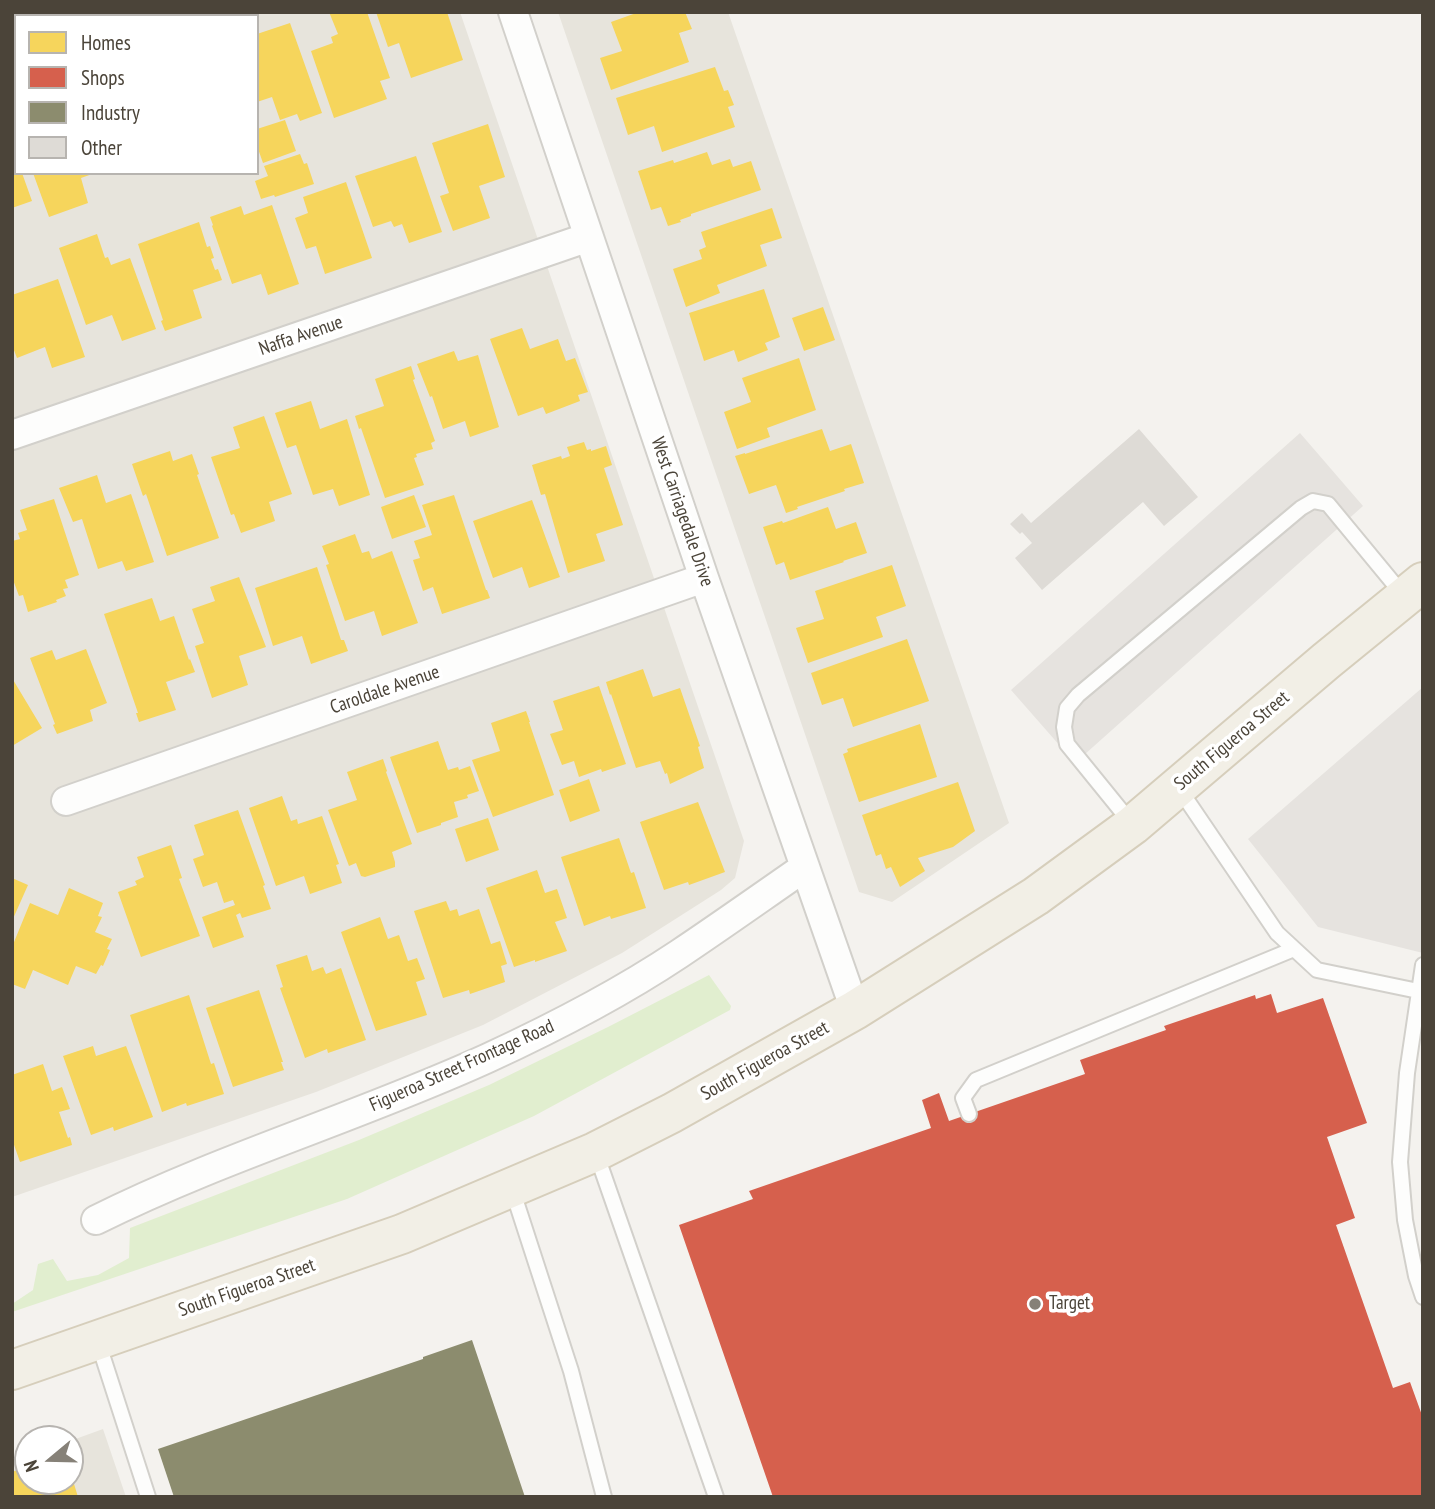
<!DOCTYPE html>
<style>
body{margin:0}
#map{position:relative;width:1435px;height:1509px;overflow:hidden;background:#f4f2ee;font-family:"PT Sans Narrow",sans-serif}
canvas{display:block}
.frame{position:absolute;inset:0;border:14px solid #4b4439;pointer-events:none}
.legend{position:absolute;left:14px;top:14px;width:245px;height:161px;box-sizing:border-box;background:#fff;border:2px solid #b7b4b0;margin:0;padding:9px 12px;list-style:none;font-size:21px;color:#4b4439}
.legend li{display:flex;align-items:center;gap:14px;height:35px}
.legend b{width:35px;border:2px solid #b7b4b0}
.north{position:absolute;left:14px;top:1425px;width:70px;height:70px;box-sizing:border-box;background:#fff;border:2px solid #b7b4b0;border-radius:50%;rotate:251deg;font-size:19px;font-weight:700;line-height:28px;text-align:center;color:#4b4439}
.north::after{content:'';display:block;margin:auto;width:24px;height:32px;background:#868178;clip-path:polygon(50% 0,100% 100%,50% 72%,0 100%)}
</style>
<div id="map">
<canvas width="1435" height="1509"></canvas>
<div class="frame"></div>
<ul class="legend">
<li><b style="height:19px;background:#f6d55c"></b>Homes</li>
<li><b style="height:19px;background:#d6604d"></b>Shops</li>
<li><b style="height:19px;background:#8c8c6e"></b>Industry</li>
<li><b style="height:19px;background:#dedbd6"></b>Other</li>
</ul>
<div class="north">N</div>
</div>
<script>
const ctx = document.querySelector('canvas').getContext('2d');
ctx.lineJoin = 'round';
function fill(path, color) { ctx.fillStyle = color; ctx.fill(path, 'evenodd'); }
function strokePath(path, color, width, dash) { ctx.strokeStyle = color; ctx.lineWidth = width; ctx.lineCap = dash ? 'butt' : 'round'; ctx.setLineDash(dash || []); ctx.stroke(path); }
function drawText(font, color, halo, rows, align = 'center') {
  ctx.font = font + ' "PT Sans Narrow",sans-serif'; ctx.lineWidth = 7; ctx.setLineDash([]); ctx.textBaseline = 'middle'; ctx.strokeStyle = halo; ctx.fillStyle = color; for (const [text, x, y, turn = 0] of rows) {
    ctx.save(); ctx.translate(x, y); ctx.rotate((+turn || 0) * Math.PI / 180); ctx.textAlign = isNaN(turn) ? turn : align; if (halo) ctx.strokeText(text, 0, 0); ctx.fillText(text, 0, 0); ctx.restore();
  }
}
const residential = new Path2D(`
 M12 12H460L744 841 735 878 721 890 622 953 483 1025 316 1092 12 1197ZM16 16H257V173H16Z
 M558 12H728L1009 823 892 902 859 892Z
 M103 1429 126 1497H12V1461L28 1456V1481H70V1441Z`);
const green = new Path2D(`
 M709 975 731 1006 730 1010 534 1116 347 1199 12 1312V1304L33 1290 38 1264 53 1259 67 1281 98 1275 129 1258 130 1228 359 1140 489 1085 608 1027Z`);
const parking = new Path2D(`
 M1300 433 1363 506 1075 763 1011 690Z
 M1423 687V953L1318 927 1248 839Z`);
const homes = new Path2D(`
 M329 12H367L390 78 380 81 387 99 334 118 311 51 333 43 331 37 338 34Z
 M376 12H447L463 60 411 78 399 43 388 47Z
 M639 12H685L692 29 679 33 689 62 611 90 600 58 622 51 611 22Z
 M290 23 322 113 300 121 297 114 280 120 272 97 257 102V34Z
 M715 67 724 91 728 90 734 105 728 107 735 127 662 152 654 126 628 135 616 98Z
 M285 120 296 151 263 163 257 146V129Z
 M488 124 505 177 479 186 490 218 453 231 440 196 449 193 432 143Z
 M14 152 16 173H22L32 201 12 208V153Z
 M707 152 712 165 730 159 733 167 751 161 761 190 691 214V216L680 220 681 222 668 226 661 207 651 210 638 171 673 160 674 163Z
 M300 154 304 164 307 163 314 184 275 197 274 195 261 199 255 181 268 176 264 166Z
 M416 156 442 232 409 243 402 224 394 227 391 221 373 227 355 176Z
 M33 173H95L81 178 88 203 49 217Z
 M346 182 372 258 325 274 316 246 306 249 295 218 308 213 303 197Z
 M272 205 299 284 268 295 261 274 232 284 212 226 213 225 210 217 241 206 244 215Z
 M772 208 782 238 760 245 767 266 717 285 720 293 686 307 673 269 702 259 699 250 706 247 701 232Z
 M199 222 207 247 210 246 214 258 211 259 215 270 218 269 222 280 193 290 202 318 165 331 161 321 163 320 138 244Z
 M97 234 105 258 108 257 111 265 130 258 156 329 122 341 112 315 86 325 59 248Z
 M58 279 85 357 52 368 45 347 17 358 12 345V295Z
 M764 289 780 337 765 343 768 350 738 362 734 350 704 361 689 313Z
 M823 307 835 340 804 351 792 318Z
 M522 328 530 349 558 339 566 361 575 358 588 392 578 395 580 401 546 414 543 407 518 416 490 339Z
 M454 351 458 361 478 355 499 427 470 437 465 421 443 429 432 396 430 397 417 364Z
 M799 358 816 410 767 428 770 437 737 449 724 412 751 402 742 378Z
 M411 366 415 379 413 380 435 441 431 443 433 449 416 454 417 457 414 458 424 485 385 498 361 428 359 429 355 416 384 406 375 379Z
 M311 401 320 429 347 419 370 495 339 506 333 489 313 495 296 445 287 448 275 413Z
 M264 416 292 494 269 502 275 521 241 533 234 514 231 515 211 457 240 448 233 427Z
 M822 429 830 451 851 444 864 483 844 489 845 491 797 507 798 509 786 513 776 485 749 494 735 456 745 453V454Z
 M584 442 587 450 591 449V451L606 446 612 465 604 468 623 525 596 534 605 561 568 573 545 494 541 495 532 465 561 456 562 459 570 456 567 447Z
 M170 451 173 461 192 454 199 474 197 475 219 538 167 556 146 494 143 496 132 464Z
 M97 475 106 503 131 494 154 562 126 571 122 561 98 569 82 519 73 522 59 488Z
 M414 495 426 527 392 539 381 507Z
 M454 495 486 590H487L490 598 442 614 433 587 423 591 413 560 420 558 414 541 432 535 422 505Z
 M54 499 79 575 65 580 68 588 63 589 66 596 56 600 57 602 28 612 23 595 19 596 12 577V541L20 539 18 533 27 530 20 510Z
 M532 500 560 577 529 588 522 567 493 578 473 521Z
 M828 507 836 529 856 522 867 553 843 561 844 562 790 580 784 562 776 565 763 527 782 521 783 523Z
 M355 534 362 553 369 551 372 559 392 551 418 623 382 636 374 611 345 621 326 565 329 564 322 546Z
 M892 565 906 606 876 617 883 637 808 663 796 628 824 619 815 591Z
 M317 567 341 640H344L348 651 311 664 302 636 273 646 255 588Z
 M239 577 266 647 239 656 248 685 212 698 195 646 204 643 192 609 215 601 210 587Z
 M152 598 160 621 174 616 189 660 190 659 195 672 166 682 176 710 139 722 136 713H138L104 614Z
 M907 639 929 701 853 727 843 698 822 705 811 673Z
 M86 649 107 703 90 710 93 721 57 734 53 725 55 724 30 658 52 650 56 660Z
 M643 669 653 697 680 688 700 746 698 747 704 768 670 784 667 773 665 774 660 761 636 768 611 694 610 695 606 682Z
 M12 678 42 728 12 746Z
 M599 686 626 764 602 772 601 769 579 777 574 761 562 765 550 734 563 730 553 701Z
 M526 711 530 722H529L554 795 493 817 472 760 500 751 491 723Z
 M920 724 937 777 859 802 843 754 848 752 847 749Z
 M438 741 448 770 458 767 459 770 470 766 479 791 467 795 468 798 454 802 458 817 441 823V825L417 833 390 757Z
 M383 759 387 771 386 772 412 844 392 852 395 862V867L365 877 361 876 356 863 349 866 328 810 357 800 347 772Z
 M589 779 600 811 570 822 559 790Z
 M958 782 975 831 953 847 918 858 925 871 900 887 891 867 886 869 881 854 876 856 862 815Z
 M282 796 291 821 297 819 298 824 322 816 339 864 336 865 342 883 310 894 304 876 276 886 249 808Z
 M698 802 725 872 689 885 688 882 664 890 640 822Z
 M238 810 265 885 263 886 271 909 242 918 240 913 236 915 244 937 213 948 202 917 235 905 233 900 224 903 217 882 203 887 193 859 204 855 194 825Z
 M488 818 499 850 466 862 455 829Z
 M619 838 631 873 634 872 646 908 611 919 610 916 584 926 561 857Z
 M171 845 182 878 179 879 200 936 141 957 118 892 137 885 135 881 144 877 137 857Z
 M537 870 545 893 557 889 567 918 555 922 567 951 535 962V960L514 967 486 888Z
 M12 878 28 885 12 921Z
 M69 888 103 903 98 916 102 917 95 932 112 939 107 949 110 950 103 966 101 965 96 974 76 966 68 985 33 970 25 989 12 984V947L30 903 58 915Z
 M446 901 450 911 457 909 459 916 479 909 491 944 500 941 507 964 501 966 505 982 470 994 469 990 443 998 414 911Z
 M380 917 388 939 399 935 408 961 417 958 425 979 416 982 427 1015 376 1031 341 932Z
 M307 955 312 971 323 967 326 974 341 968 366 1040 328 1053 327 1049 305 1058 280 988 283 987 276 965Z
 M259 990 283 1062H281L284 1070 233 1087 206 1008Z
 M189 995 211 1064 214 1063 224 1094 187 1106 186 1103 162 1112 130 1015Z
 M93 1046 96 1056 126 1046 153 1117 114 1131 113 1127 91 1135 63 1056Z
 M43 1064 52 1091 62 1087 70 1109 59 1112 68 1138 70 1137 72 1145 20 1162 12 1139V1075Z
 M28 1466V1481H70L71 1474 78 1497H12V1472Z`);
const shops = new Path2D(`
 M1271 994 1277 1013 1323 998 1367 1123 1327 1137 1355 1218 1336 1225 1393 1388 1410 1382 1423 1418V1497H773L679 1225 753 1199 749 1191 931 1128 922 1100 939 1093 949 1121 1085 1074 1080 1060 1166 1030 1164 1026 1255 995 1256 999Z`);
const industry = new Path2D(`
 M472 1340 525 1497H174L158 1449 423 1359V1357Z`);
const building = new Path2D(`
 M1139 429 1198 497 1164 526 1143 502 1042 590 1015 558 1032 543 1022 532 1020 534 1010 524 1022 513 1031 523Z`);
const service = new Path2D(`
 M1178 787 1277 933 1317 970 1423 992
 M1132 824 1067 744 1064 727 1067 708 1078 695 1301 508 1313 501 1328 504 1404 596
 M1423 965 1407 1073 1400 1162 1405 1220 1416 1276 1423 1297
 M969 1114 963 1098 976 1080 1294 949
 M596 1153 716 1497
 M512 1189 571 1371 604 1497
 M98 1342 148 1497`);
const minor = new Path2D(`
 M513 12 704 578 855 1010
 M115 16 125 12
 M12 51 16 49
 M12 435 589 237
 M66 801 704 578
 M96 1220C222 1157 359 1117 488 1058 553 1028 619 994 679 954 721 926 763 896 805 867`);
const primary = new Path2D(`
 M12 1370 402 1234 595 1152 672 1113 855 1010 1036 896 1133 825 1326 661 1423 582`);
const markers = [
 [1035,1304,7,"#868178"]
];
const streetNames = [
 ["Naffa Avenue",301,336,-19],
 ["West Carriagedale Drive",682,512,71],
 ["Caroldale Avenue",385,690,-19],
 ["South Figueroa Street",1232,741,-40],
 ["South Figueroa Street",765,1061,-29],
 ["Figueroa Street Frontage Road",462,1066,-24],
 ["South Figueroa Street",247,1288,-19]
];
const poiNames = [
 ["Target",1049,1304]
];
fill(residential, '#e7e4dc');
fill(green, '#e1eecf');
fill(parking, '#e6e3df');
fill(homes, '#f6d55c');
fill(shops, '#d6604d');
fill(industry, '#8c8c6e');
fill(building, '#dedbd6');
strokePath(service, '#d2d0cb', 18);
strokePath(minor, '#d2d0cb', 32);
strokePath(primary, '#d6cebb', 42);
strokePath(service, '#fdfdfc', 14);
strokePath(minor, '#fdfdfc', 28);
strokePath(primary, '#f2efe6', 38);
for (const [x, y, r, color] of markers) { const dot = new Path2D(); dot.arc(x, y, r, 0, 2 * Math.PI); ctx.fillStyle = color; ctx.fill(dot); strokePath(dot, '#fff', 2.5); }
drawText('19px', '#4b4439', '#fff', streetNames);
drawText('19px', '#4b4439', '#fff', poiNames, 'left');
</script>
